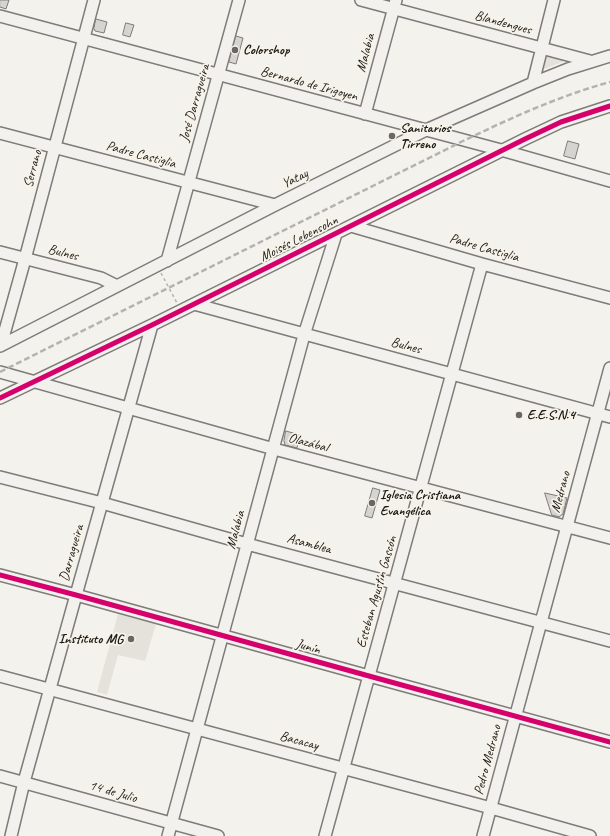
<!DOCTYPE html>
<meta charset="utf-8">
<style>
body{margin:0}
canvas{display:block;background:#f4f2ec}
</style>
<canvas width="610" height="836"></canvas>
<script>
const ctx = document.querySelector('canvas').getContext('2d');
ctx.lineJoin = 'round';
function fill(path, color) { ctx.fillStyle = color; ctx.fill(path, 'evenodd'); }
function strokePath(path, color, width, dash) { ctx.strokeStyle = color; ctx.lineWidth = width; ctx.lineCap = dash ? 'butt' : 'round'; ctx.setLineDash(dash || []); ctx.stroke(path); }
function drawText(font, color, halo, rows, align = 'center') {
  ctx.font = font + ' Caveat,sans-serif'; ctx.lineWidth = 3.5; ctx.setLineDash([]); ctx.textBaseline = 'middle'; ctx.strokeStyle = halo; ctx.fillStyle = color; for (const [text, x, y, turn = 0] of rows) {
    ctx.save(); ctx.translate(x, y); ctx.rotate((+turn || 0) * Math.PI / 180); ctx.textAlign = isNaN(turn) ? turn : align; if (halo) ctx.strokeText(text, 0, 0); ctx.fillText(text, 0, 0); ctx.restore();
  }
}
const built = new Path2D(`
 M118 614 156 624 145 661 118 655 107 695 97 692Z`);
const green = new Path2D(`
 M545 55 567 60 540 71Z`);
const building = new Path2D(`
 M0 0H9L6 9 0 7Z
 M96 19 107 22 104 33 95 31 94 29Z
 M126 23 134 25 130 37 123 35Z
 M236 36 243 38 236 64 229 62Z
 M568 141 579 144 575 159 564 156Z
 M286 431 300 435 297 448 285 445 284 441Z
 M373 488 380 490 372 518 365 516Z
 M545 493 567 498 563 514 559 517 552 515Z`);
const path = new Path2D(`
 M161 273 177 303`);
const minor = new Path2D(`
 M361 0 590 61
 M0 16 501 150 610 181
 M533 83 554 0
 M365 114 396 0
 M0 133 275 205
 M351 226 482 264 610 298
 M0 252 101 278 117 286
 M167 261 239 0
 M194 304 610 417
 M1 345 25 259 94 0
 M0 346 275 205 426 130 533 83 568 69 610 56
 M0 372 274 449 610 538
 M0 398 152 325 525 139 561 122 610 106
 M0 477 102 503 247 544 610 641
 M0 575 76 595 369 676 610 742
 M0 676 491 808 590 836
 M0 776 218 836
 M11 836 24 782 76 595 152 325
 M168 836 304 335 336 234
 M325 836 482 264
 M483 836 610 368`);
const rail = new Path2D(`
 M0 372 463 141C511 118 559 96 610 82`);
const cycleway = new Path2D(`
 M0 398 152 325 525 139 561 122 610 106
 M0 575 76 595 369 676 610 742`);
const markers = [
 [235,50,4,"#686765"],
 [392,136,4,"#686765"],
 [519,415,4,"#686765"],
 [372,503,4,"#686765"],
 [131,639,4,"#686765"]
];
const streetNames = [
 ["Blandengues",503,23,15],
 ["Malabia",366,53,-75],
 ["Bernardo de Irigoyen",309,84,15],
 ["José Darragueira",195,103,-74],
 ["Padre Castiglia",141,155,15],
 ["Serrano",33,169,-75],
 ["Yatay",295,179,-26],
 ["Moisés Lebensohn",299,239,-27],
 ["Padre Castiglia",484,248,16],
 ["Bulnes",63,253,14],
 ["Bulnes",406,346,15],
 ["Olazábal",308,443,15],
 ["Medrano",561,492,-75],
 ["Malabia",236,530,-75],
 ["Asamblea",309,544,15],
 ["Darragueira",72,553,-74],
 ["Esteban Agustín Gascón",377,592,-74],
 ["Junín",308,647,16],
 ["Bacacay",299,741,15],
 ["Pedro Medrano",488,760,-75],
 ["14 de Julio",113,792,16]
];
const poiNames = [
 ["Colorshop",243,50],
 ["Sanitarios",400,128],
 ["Tirreno",400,144],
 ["E.E.S.N.4",527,415],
 ["Iglesia Cristiana",380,495],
 ["Evangélica",380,511],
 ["Instituto MG",123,639,"right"]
];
fill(built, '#e4e2da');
fill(green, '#e4e1da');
fill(building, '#d5d4d0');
strokePath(building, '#7d7c7a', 1);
strokePath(minor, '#7d7c7a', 14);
strokePath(path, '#b4b3b0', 1.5, [3, 3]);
strokePath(minor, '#f2f1ed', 11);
strokePath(rail, '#b4b3b0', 2.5, [6, 3]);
strokePath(cycleway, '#d6006c', 5);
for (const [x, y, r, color] of markers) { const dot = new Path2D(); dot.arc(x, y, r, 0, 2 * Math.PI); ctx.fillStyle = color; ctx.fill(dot); strokePath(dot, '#f7f3e8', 1.5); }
drawText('14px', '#1c1c1c', '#f7f3e8', streetNames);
drawText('bold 14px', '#1c1c1c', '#f7f3e8', poiNames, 'left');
</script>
